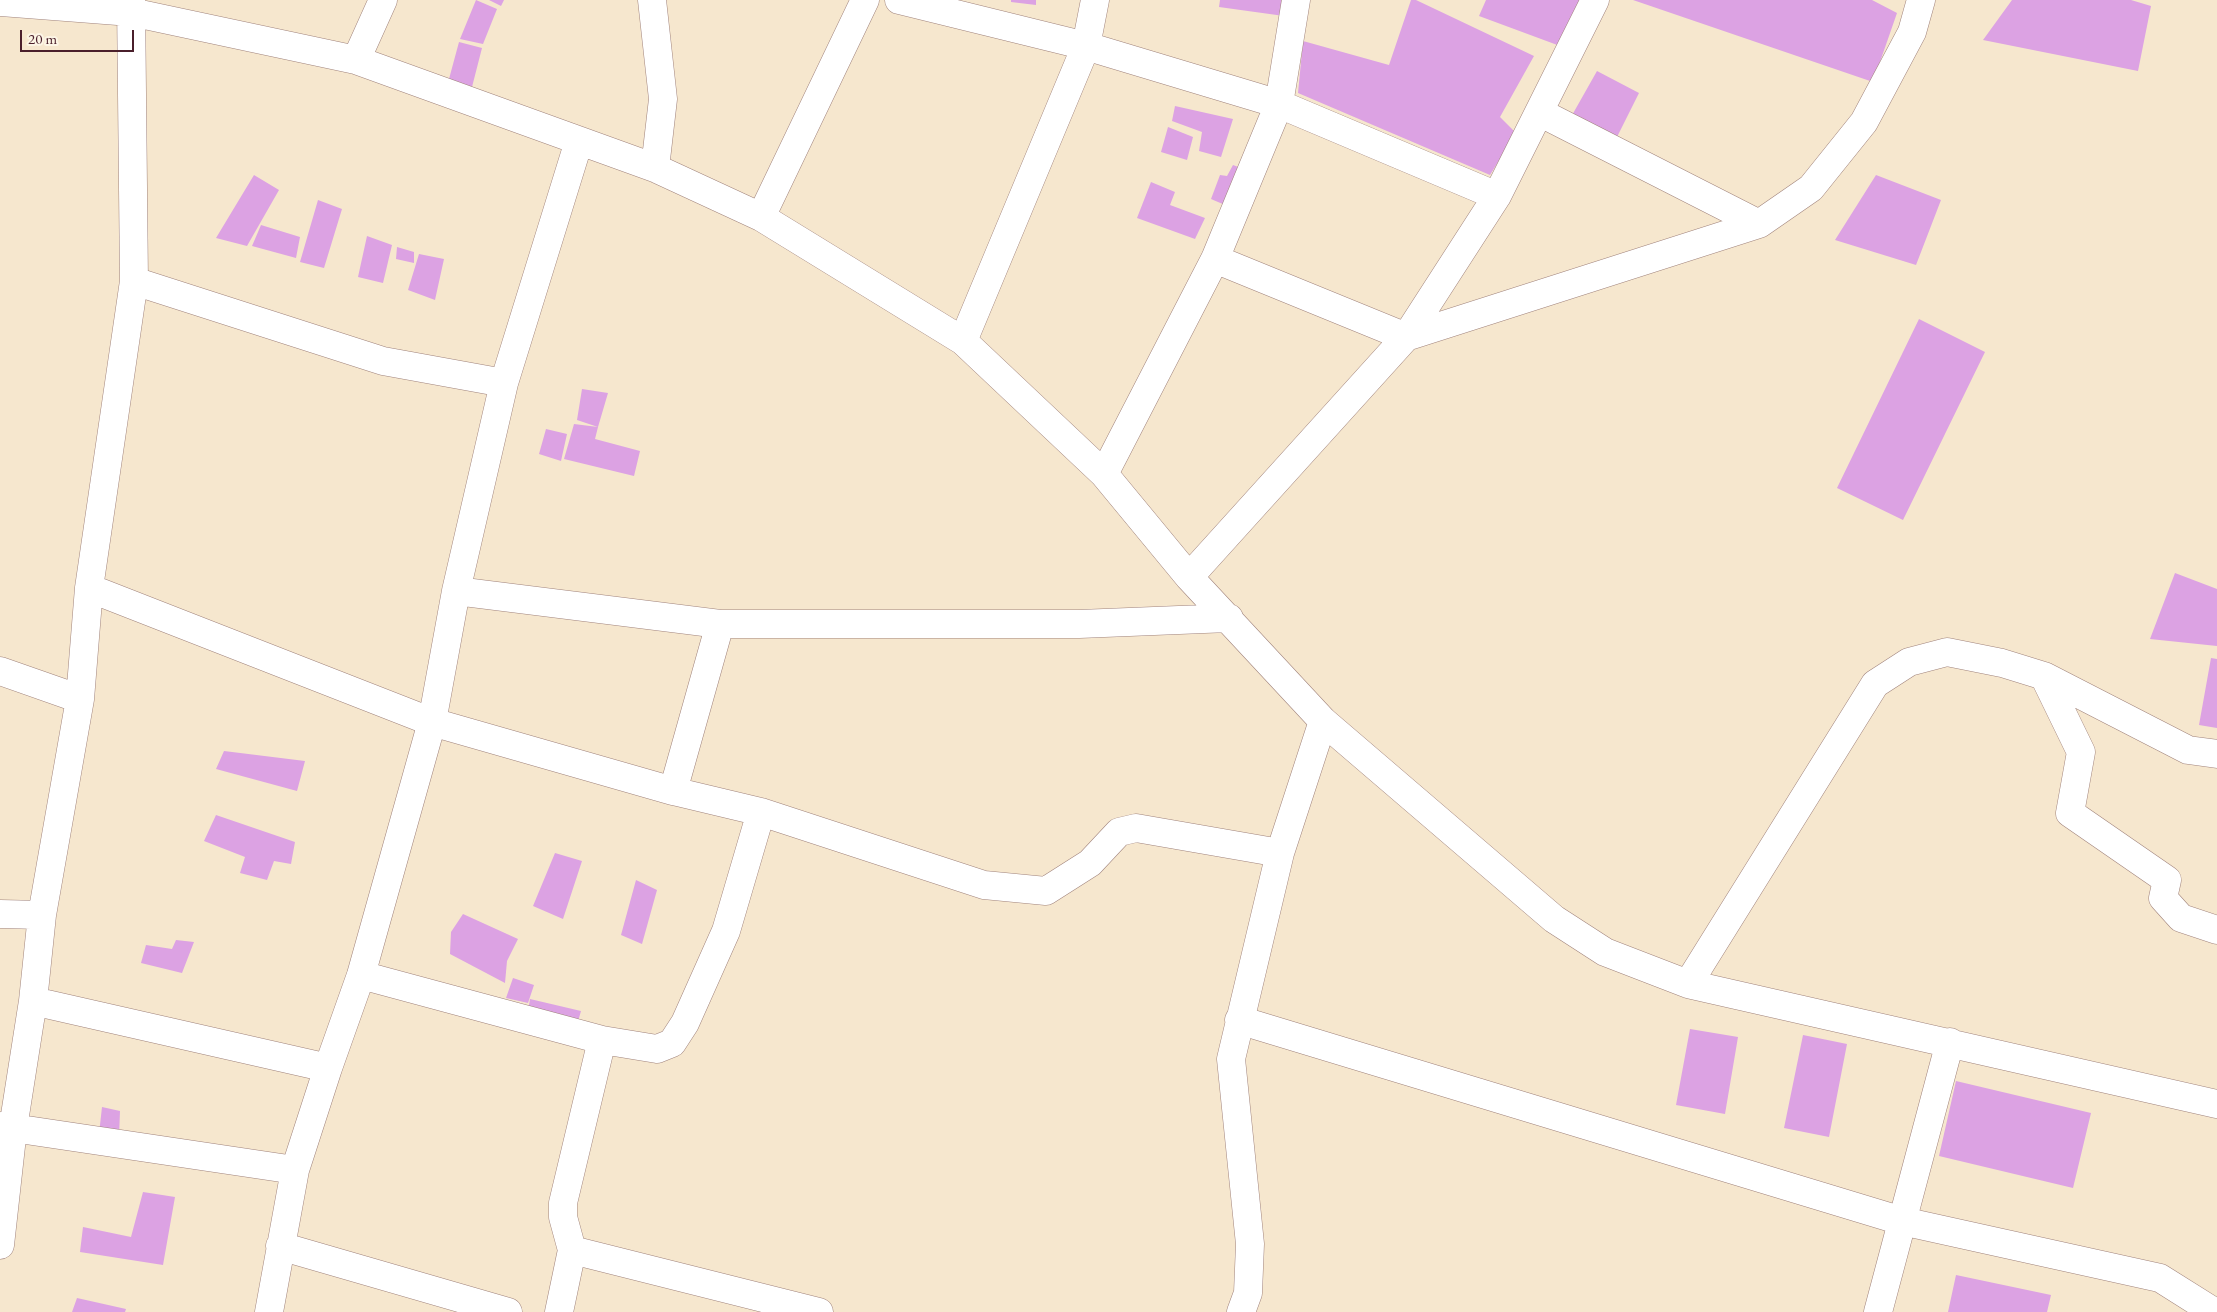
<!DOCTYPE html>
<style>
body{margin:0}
#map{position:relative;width:2217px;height:1312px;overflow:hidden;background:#f6e7ce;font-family:"EB Garamond",serif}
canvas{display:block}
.scale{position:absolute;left:20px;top:30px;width:114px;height:22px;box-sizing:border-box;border:2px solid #4a1f2b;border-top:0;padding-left:6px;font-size:15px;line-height:18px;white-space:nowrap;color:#4a1f2b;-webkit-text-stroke:4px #fcf5e5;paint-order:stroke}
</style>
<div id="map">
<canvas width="2217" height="1312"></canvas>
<div class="scale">20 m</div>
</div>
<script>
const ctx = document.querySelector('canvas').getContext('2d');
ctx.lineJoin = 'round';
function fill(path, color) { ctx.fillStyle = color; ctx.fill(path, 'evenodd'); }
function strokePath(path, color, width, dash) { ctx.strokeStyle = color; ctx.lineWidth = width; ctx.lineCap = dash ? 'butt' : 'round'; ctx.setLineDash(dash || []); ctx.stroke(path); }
const building = new Path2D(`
 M476 0 497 9 483 44 460 39Z
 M489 0H504L501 6Z
 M1011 0H1036V5L1011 2Z
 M1220 0H1286L1284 16 1219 7Z
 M1411 0H1416L1534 56 1500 117 1516 133 1490 175 1298 93 1303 41 1389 65Z
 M1486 0H1583L1560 46 1479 16Z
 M1633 0H1872L1897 13 1873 82Z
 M2012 0H2131L2151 6 2138 71 1983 40Z
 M459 42 482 48 472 87 449 79Z
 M1597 71 1639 93 1617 137 1571 117Z
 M1175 106 1233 119 1221 157 1199 151 1202 132 1172 121Z
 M1168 127 1193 137 1187 160 1161 152Z
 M1233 165 1246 170 1232 208 1211 199 1220 175 1227 176Z
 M254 175 279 190 247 246 216 238Z
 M1876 175 1941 200 1916 265 1835 240Z
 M1151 182 1175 192 1170 205 1205 218 1195 239 1137 218Z
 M318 200 342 209 324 268 300 262Z
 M261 225 300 237 296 258 252 246Z
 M367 236 392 245 383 283 358 277Z
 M397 247 414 252V263L396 259Z
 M419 254 444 259 435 300 408 290Z
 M1919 319 1985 352 1903 520 1837 488Z
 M582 389 608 393 598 427 577 420Z
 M574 424 598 427 595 439 640 451 634 476 564 459Z
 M546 429 567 434 561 461 539 454Z
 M2175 573 2217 589V646L2150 639Z
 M2211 658 2217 659V728L2199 725Z
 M224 751 305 761 297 791 216 769Z
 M216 815 295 842 291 864 274 861 267 880 240 873 245 857 204 841Z
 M555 853 582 861 563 919 533 906Z
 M636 880 657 890 642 944 621 935Z
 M463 914 518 939 507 961 505 983 450 954 451 932Z
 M176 940 194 942 182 973 141 963 146 945 172 949Z
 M513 978 534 985 528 1003 506 998Z
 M530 999 581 1011 575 1032 523 1007 529 1005Z
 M1690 1029 1738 1037 1725 1114 1676 1105Z
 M1803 1035 1847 1044 1829 1137 1784 1128Z
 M1956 1081 2091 1113 2073 1188 1939 1156Z
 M102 1107 120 1111 119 1137 99 1134Z
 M143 1192 175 1197 163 1265 80 1252 83 1227 131 1237Z
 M1956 1275 2051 1295 2047 1312H1948Z
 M77 1298 126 1309 125 1312H72Z`);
const minor = new Path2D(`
 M652 0 663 99 655 168
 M899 0 1086 46 1279 104 1497 196
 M0 2 131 12 356 60 655 168 761 217 963 341 1104 474 1189 577 1323 721 1554 919 1605 952 1688 984 2217 1104
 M356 60 383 0
 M1539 112 1759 224
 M761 217 865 0
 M1215 259 1406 337 1759 224 1811 188 1864 122 1912 32 1921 0
 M134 281 383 361 504 383
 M963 341 1086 46 1095 0
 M1104 474 1215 259 1279 104 1296 0
 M1189 577 1406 337 1497 196 1595 0
 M89 588 432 722 673 791 761 812 984 885 1046 891 1090 863 1119 832 1136 828 1280 853
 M456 591 720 624H1079L1229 618
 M0 671 80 699
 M2044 676 2081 752 2070 813 2167 880 2163 898 2181 918 2217 930
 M673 791 720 624
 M0 914 42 915
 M361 975 602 1040 657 1049 672 1043 685 1023 726 931 761 812
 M1688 984 1875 684 1909 662 1947 652 2002 663 2044 676 2188 750 2217 754
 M33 1001 328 1068
 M1239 1020 1902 1221 2160 1278 2214 1312
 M0 1126 295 1170
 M0 1245 13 1128 33 1001 42 915 80 699 89 588 134 281 131 0
 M280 1246 508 1312
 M572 1250 819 1312
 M269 1312 295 1170 328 1068 361 975 432 722 456 591 504 383 579 141
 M559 1312 572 1250 563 1217V1203L602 1040
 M1241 1312 1248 1293 1250 1244 1231 1059 1280 853 1323 721
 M1878 1312 1950 1042`);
fill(building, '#dca2e3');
strokePath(minor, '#a0837c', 29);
strokePath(minor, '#fff', 28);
</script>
